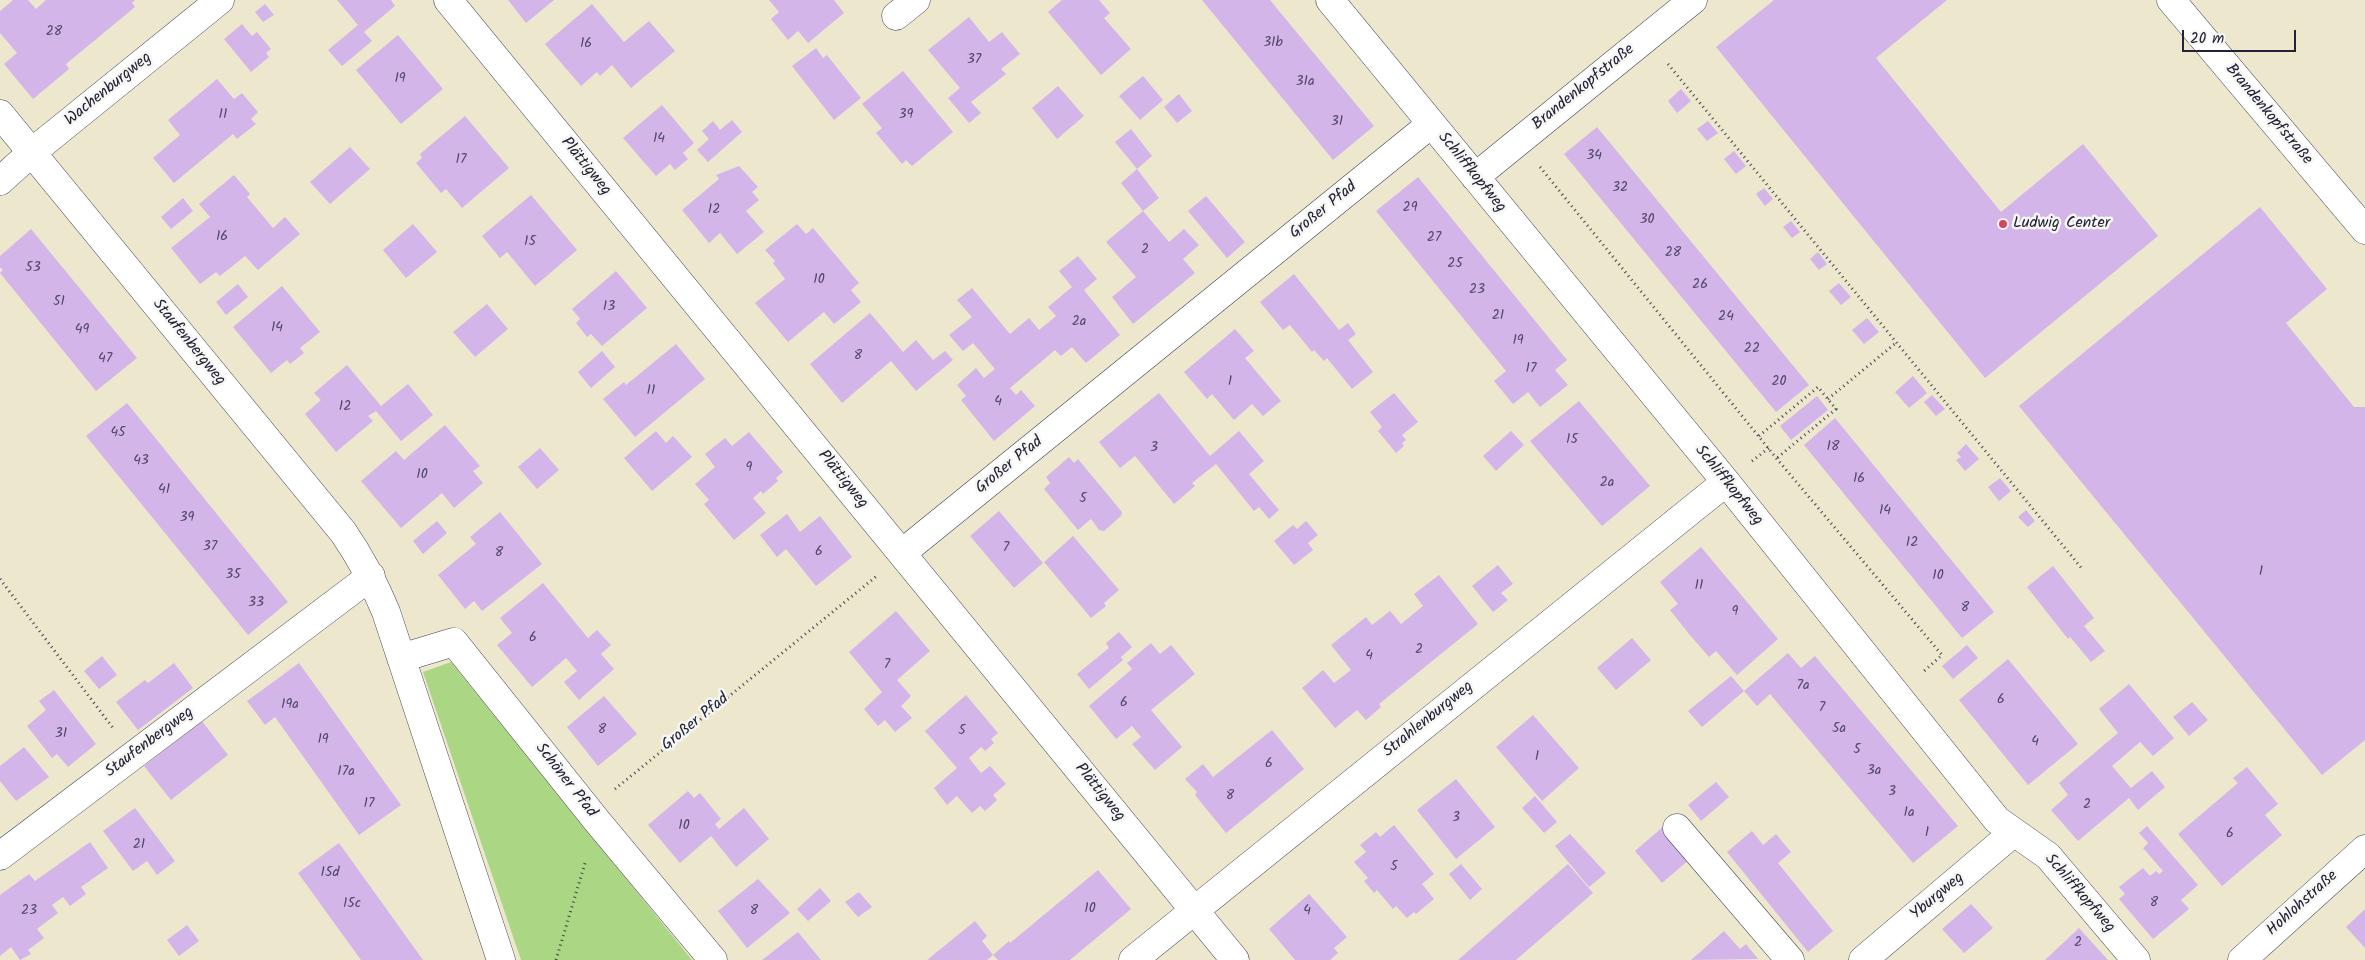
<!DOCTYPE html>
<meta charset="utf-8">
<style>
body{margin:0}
#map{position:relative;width:2365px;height:960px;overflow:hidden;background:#ede7ce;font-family:Kalam,sans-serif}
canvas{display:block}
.scale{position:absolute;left:2182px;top:30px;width:114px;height:22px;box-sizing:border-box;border:2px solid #22223b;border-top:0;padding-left:6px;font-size:15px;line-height:18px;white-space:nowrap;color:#22223b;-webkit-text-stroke:4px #f6f6f2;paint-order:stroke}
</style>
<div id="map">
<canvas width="2365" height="960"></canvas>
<div class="scale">20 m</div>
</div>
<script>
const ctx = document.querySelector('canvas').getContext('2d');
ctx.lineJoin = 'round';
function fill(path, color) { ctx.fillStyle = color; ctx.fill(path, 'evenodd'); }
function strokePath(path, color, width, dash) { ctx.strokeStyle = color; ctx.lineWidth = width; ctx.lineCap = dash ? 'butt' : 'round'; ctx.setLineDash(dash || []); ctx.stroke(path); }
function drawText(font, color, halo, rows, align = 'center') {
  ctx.font = font + ' Kalam,sans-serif'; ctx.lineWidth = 5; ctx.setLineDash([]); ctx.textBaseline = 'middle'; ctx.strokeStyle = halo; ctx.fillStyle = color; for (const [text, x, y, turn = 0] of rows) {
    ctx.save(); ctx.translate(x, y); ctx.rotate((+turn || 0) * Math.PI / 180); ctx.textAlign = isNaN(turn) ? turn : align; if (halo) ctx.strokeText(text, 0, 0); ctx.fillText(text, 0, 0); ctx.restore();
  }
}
const green = new Path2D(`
 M451 662 692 960H521L423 672Z`);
const building = new Path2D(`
 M13 0H28L36 9 46 0H135L132 3 135 7 66 64 69 69 33 99 4 64 17 53 0 33V11Z
 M337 0H391L395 6 364 32 372 41 342 66 328 50 358 25Z
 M508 0H554L526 23Z
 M769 0H834L844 13 808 43 798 31 788 40 771 19 779 12Z
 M1062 0H1099L1110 13 1104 18 1131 49 1101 75 1048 12Z
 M1202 0H1270L1374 126 1333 160Z
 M1774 0H1947L1876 58 2001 212 2083 144 2158 236 1985 378 1716 47Z
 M265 4 274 15 263 22 255 12Z
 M592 4 624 42 649 21 675 51 631 88 612 65 600 76 597 72 581 86 545 44Z
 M969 17 989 42 1002 32 1020 54 1001 69 1006 74 971 102 981 113 969 123 948 98 960 88 928 50Z
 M242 24 252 36 257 32 271 49 266 53 269 57 251 72 224 39Z
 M398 35 443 89 401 124 356 70Z
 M816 48 823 58 827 55 861 98 834 120 792 66Z
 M903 71 953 132 912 166 906 160 902 164 876 133 882 128 862 104Z
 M1143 76 1163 100 1140 120 1119 96Z
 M217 79 234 99 242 93 258 112 251 119 256 124 237 139 233 134 174 183 153 158 180 135 168 120Z
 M1058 86 1084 116 1057 139 1032 108Z
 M1681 89 1691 101 1677 113 1668 101Z
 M1179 94 1192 111 1177 123 1164 107Z
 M662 105 694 143 683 153 688 159 675 170 670 164 656 176 623 138Z
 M465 116 509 168 462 208 446 189 441 193 416 163 422 158 420 154Z
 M732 120 742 132 708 162 697 150 709 139 702 131 713 121 720 130Z
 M1708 121 1718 133 1707 141 1697 129Z
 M1597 127 1809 385 1776 412 1564 154Z
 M1131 129 1152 156 1137 169 1115 142Z
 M350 147 370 169 330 204 310 182Z
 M1734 151 1746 166 1736 174 1724 159Z
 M739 166 758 187 752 192 759 200 746 211 764 232 737 254 720 233 709 243 682 210 719 179 716 175Z
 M1137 169 1159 198 1143 211 1169 242 1184 229 1199 245 1183 259 1195 273 1133 324 1112 297 1136 277 1106 242 1143 211 1121 183Z
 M234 175 250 194 247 197 273 228 285 217 300 234 258 270 245 256 220 276 216 272 200 284 171 248 210 217 199 204Z
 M1418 177 1567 360 1555 370 1568 385 1540 407 1528 392 1513 404 1494 381 1506 371 1376 211Z
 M1764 188 1773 199 1765 206 1756 194Z
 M531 195 577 250 535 286 507 252 500 258 482 236Z
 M1206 196 1245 242 1227 258 1188 211Z
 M183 198 193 211 171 229 161 217Z
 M2260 207 2327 289 2286 323 2354 407H2365V740L2322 775 2019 406Z
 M1791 221 1800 232 1792 238 1783 227Z
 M413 224 437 252 406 278 383 250Z
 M797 224 806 234 813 228 859 283 851 290 861 302 834 324 824 312 788 342 755 303 785 279 773 263 775 261 765 250Z
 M31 229 137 358 96 391 0 273 3 270 0 267V256Z
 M1818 252 1827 264 1819 270 1810 259Z
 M1078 256 1097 279 1084 290 1120 335 1086 363 1072 347 1061 356 1055 350 1010 388 1016 395 1021 390 1035 406 994 441 961 400 966 396 957 385 976 368 984 378 995 369 973 343 963 351 949 335 972 317 957 300 972 288 1010 334 1029 318 1039 330 1056 316 1048 307 1072 287 1059 271Z
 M616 271 647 308 602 346 591 334 587 337 576 323 580 319 572 309Z
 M1294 274 1339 330 1348 323 1356 334 1348 340 1373 372 1352 389 1327 358 1324 361 1314 350 1312 352 1290 325 1283 330 1260 302Z
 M1839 283 1851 297 1841 305 1829 291Z
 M238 284 248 297 226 315 216 302Z
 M282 286 320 332 300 348 304 353 290 364 287 360 271 373 233 327Z
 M487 304 508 329 475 357 453 332Z
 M870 313 903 352 916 340 933 360 945 351 953 360 916 391 891 361 842 403 810 364Z
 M1867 318 1879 332 1864 344 1852 330Z
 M1235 329 1254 351 1245 358 1281 401 1263 416 1252 404 1234 420 1212 394 1207 399 1184 372Z
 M676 344 705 379 635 437 603 399 624 382 626 385Z
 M602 351 615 367 591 388 578 372Z
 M347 365 381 406 408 384 433 415 401 441 376 411 368 416 373 421 336 452 305 414 321 400 314 393Z
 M1913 376 1927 393 1909 408 1895 392Z
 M1159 393 1210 456 1239 431 1264 461 1249 474 1279 510 1269 519 1259 507 1254 511 1216 464 1192 483 1195 486 1174 504 1135 456 1120 468 1099 442Z
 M1394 393 1418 422 1402 435 1406 440 1402 443 1404 446 1396 453 1378 431 1382 427 1370 412Z
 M1932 395 1945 409 1936 416 1924 402Z
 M1817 396 1828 410 1791 440 1780 426Z
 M1579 401 1650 486 1602 526 1530 441Z
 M127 403 288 602 248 635 86 436Z
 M1835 418 1994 612 1962 638 1804 445Z
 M445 425 480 466 473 471 483 483 454 508 442 493 401 528 361 481 396 451 404 460Z
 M656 431 666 443 673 436 692 457 652 491 624 458Z
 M1511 431 1524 445 1496 471 1483 456Z
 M749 432 783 472 776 478 778 481 763 494 761 491 753 498 766 513 734 540 704 504 709 500 695 484 715 467 705 454 725 438 732 446Z
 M1966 444 1979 459 1965 471 1956 460 1961 457 1957 453Z
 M540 448 559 470 537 489 518 467Z
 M1069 457 1074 463 1078 459 1122 512 1121 516 1104 531 1099 530 1091 519 1078 530 1044 489 1050 483 1046 477Z
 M2000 478 2011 491 1999 501 1988 487Z
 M2026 510 2035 521 2028 527 2018 517Z
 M999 511 1043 563 1014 588 970 536Z
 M500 512 542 564 482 611 474 601 465 609 438 575 476 544 470 537Z
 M787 514 800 532 820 516 852 557 816 586 786 549 777 557 760 535Z
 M437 521 447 533 423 554 413 541Z
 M1306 521 1318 535 1308 543 1313 550 1294 565 1274 541 1293 525 1297 529Z
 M1073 536 1119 590 1104 603 1106 606 1091 618 1044 562Z
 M1701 547 1778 639 1737 675 1716 651 1709 657 1689 634 1670 610 1678 604 1660 582Z
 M1498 565 1513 584 1501 593 1508 600 1493 612 1472 586Z
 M2053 566 2094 618 2084 626 2105 651 2091 662 2070 637 2068 639 2027 587Z
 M1439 575 1478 624 1379 704 1381 707 1366 720 1357 710 1335 728 1302 688 1323 670 1334 683 1351 670 1331 645 1366 617 1372 625 1390 611 1401 624 1423 606 1414 594Z
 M543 583 588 638 597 630 611 645 601 654 614 669 579 700 564 682 577 671 566 658 532 687 497 645 512 633 500 618Z
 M896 611 930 651 897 680 911 696 901 706 912 718 895 732 885 720 878 726 864 709 882 692 849 652Z
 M1119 632 1132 647 1121 657 1123 660 1089 689 1077 674 1109 648 1106 643Z
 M1632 638 1651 660 1616 690 1597 668Z
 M1151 643 1160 654 1171 645 1195 674 1151 710 1182 747 1155 770 1132 744 1141 737 1132 726 1116 739 1089 706 1132 669 1127 663Z
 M1967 645 1978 658 1953 679 1942 666Z
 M1788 653 1801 668 1815 656 1958 826 1913 863 1770 694 1757 706 1744 691Z
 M102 656 117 675 99 689 84 671Z
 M2008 659 2078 744 2028 785 1959 700Z
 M174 663 193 688 138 730 116 702 145 680 148 683Z
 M299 663 401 805 359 835 275 717 265 725 247 701Z
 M1731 676 1744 691 1702 727 1688 711Z
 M2129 684 2174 738 2153 756 2140 742 2112 766 2131 788 2152 771 2165 787 2138 810 2129 798 2078 841 2051 810 2068 795 2059 783 2118 733 2099 709Z
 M54 690 96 744 68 767 57 754 52 758 27 726 46 710 39 701Z
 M966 695 998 733 991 739 994 743 985 751 981 747 969 758 981 773 990 766 1006 784 993 795 997 800 985 811 980 806 972 813 957 796 947 805 934 788 957 768 925 731Z
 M604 696 637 734 598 766 567 727Z
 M2192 702 2208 720 2189 736 2173 717Z
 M1533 715 1579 768 1542 801 1496 747Z
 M202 721 228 755 171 800 144 766Z
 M1272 730 1304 769 1226 833 1195 795 1197 792 1185 779 1203 764 1213 777Z
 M24 747 49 777 16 801 0 781V766Z
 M2247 767 2278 804 2265 815 2282 835 2222 886 2178 834 2238 783 2233 778Z
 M1456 779 1495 827 1456 859 1417 810Z
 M1716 782 1729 797 1701 821 1688 805Z
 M688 791 694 798 700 793 721 819 715 824 719 829 744 808 769 839 736 867 711 836 680 863 648 825Z
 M1535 796 1557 822 1544 833 1522 808Z
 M135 808 175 861 157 875 147 861 133 871 103 831Z
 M1394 825 1434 874 1422 884 1434 899 1416 914 1414 912 1407 918 1396 906 1393 909 1377 890 1374 893 1364 881 1368 878 1354 862 1366 852 1360 845 1376 832 1380 837Z
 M1664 826 1691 858 1662 883 1635 851Z
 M2147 826 2198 885 2181 900 2189 909 2153 939 2119 899 2125 894 2119 887 2143 868 2150 876 2156 871 2159 874 2163 871 2143 848 2148 843 2139 833Z
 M1752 831 1763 845 1776 834 1791 852 1778 863 1833 931 1808 952 1727 852Z
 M1570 834 1606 873 1589 887 1555 846Z
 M90 842 108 868 81 887 86 894 70 906 63 897 52 905 58 913 37 929 44 938 28 950 31 954 20 960 11 947 0 956V895L29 874 35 881Z
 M339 843 362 875 423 960H361L298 873Z
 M1461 864 1482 889 1470 900 1449 874Z
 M1568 864 1593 893 1516 960H1458Z
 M1098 870 1131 909 1070 960H998L993 955 987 960H927L975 921 987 936 982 941 993 955 1009 941 1010 943Z
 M758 879 790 913 747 948 718 911Z
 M820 888 831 901 808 921 797 909Z
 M859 892 872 907 858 917 845 902Z
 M1309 894 1347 937 1334 948 1338 953 1330 960H1295L1269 929Z
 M1971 904 1993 928 1964 953 1942 929Z
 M2365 909V948L2346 927Z
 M187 925 199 941 179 956 167 940Z
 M2079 928 2108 960H2045Z
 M1724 931 1740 949 1746 944 1758 959 1691 960Z
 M798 932 821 960H762Z`);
const path = new Path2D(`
 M1668 64 2083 570
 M1540 167 1777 459 1942 655 1923 672
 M1828 399 1897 342
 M1759 436 1818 387 1836 409 1777 458
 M1752 461 1769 448
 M0 579 113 728
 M615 789 878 575
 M556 960 586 860`);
const minor = new Path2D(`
 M448 0 1235 960
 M1330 0 1726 482 1997 820 2048 856 2136 960
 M2171 0 2365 230
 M896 16 916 0
 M0 114 343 532C361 558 374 583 386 612L501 960
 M1475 177 1693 0
 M0 181 31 153 220 0
 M902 553 1431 124
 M401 658 454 642 597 821 713 960
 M1677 828 1790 960
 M0 856 371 576
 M1133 960 1726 482
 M1863 960 2013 833
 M2242 960 2365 849`);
const markers = [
 [2003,224,5,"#d1495b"]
];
const numberNames = [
 ["28",54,33],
 ["31b",1273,44],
 ["16",586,45],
 ["37",974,61],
 ["19",400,80],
 ["31a",1305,83],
 ["11",223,116],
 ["39",906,116],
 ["31",1337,123],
 ["14",659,140],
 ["34",1594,157],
 ["17",461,161],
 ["32",1620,189],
 ["29",1410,209],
 ["12",714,211],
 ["30",1647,221],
 ["16",222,238],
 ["27",1434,239],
 ["15",530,243],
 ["2",1145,251],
 ["28",1673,254],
 ["25",1455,265],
 ["53",33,269],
 ["10",819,281],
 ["26",1700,286],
 ["23",1477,291],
 ["51",59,303],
 ["13",609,308],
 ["21",1498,317],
 ["24",1726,318],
 ["2a",1079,323],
 ["14",277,329],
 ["49",82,331],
 ["19",1518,342],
 ["22",1752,350],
 ["8",858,357],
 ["47",105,360],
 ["17",1531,370],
 ["1",1230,383],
 ["20",1779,383],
 ["11",651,392],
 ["4",998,403],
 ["12",345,408],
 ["45",118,434],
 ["15",1572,441],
 ["18",1833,448],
 ["3",1154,449],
 ["43",141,462],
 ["9",749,469],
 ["10",422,476],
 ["16",1859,480],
 ["2a",1607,484],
 ["41",164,491],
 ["5",1083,500],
 ["14",1885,512],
 ["39",187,519],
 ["12",1912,544],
 ["37",210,548],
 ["7",1006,549],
 ["6",819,553],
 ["8",499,554],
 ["1",2261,573],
 ["35",233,576],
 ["10",1938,577],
 ["11",1699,587],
 ["33",256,604],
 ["8",1965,609],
 ["9",1735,613],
 ["6",533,639],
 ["2",1419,651],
 ["4",1369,657],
 ["7",887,666],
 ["7a",1803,687],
 ["6",2001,701],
 ["6",1124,704],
 ["19a",290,706],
 ["7",1822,709],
 ["5a",1839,730],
 ["8",602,731],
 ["5",962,732],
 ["31",61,735],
 ["19",323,741],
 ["4",2035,743],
 ["5",1857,751],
 ["1",1537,758],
 ["6",1269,765],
 ["3a",1874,772],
 ["17a",346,773],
 ["3",1892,793],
 ["8",1230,797],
 ["17",369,805],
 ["2",2087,806],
 ["1a",1909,814],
 ["3",1456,819],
 ["10",684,827],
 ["1",1927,834],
 ["6",2230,835],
 ["21",139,846],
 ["5",1394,868],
 ["15d",330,874],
 ["8",2154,904],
 ["15c",352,905],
 ["10",1090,910],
 ["23",29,912],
 ["8",754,912],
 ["4",1307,912],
 ["2",2078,944]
];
const streetNames = [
 ["Brandenkopfstraße",1584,88,-39],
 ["Wachenburgweg",109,90,-39],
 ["Brandenkopfstraße",2268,115,50],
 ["Plättigweg",585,167,51],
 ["Schliffkopfweg",1471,173,51],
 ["Großer Pfad",1324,211,-39],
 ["Staufenbergweg",188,343,51],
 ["Großer Pfad",1010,466,-39],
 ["Plättigweg",842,480,51],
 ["Schliffkopfweg",1728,486,51],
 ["Strahlenburgweg",1429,720,-39],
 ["Großer Pfad",696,723,-39],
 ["Staufenbergweg",150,743,-37],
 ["Schöner Pfad",565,781,52],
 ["Plättigweg",1099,793,51],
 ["Schliffkopfweg",2079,894,49],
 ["Yburgweg",1938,897,-40],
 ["Hohlohstraße",2303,904,-42]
];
const poiNames = [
 ["Ludwig Center",2013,224]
];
fill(green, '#abd784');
fill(building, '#d4b5ea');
strokePath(minor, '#404051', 29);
strokePath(path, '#404051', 3, [1, 4]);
strokePath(minor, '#fff', 28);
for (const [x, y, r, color] of markers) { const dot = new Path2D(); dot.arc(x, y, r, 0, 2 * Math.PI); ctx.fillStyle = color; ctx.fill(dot); strokePath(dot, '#f6f6f2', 2); }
drawText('14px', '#4e4767', null, numberNames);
drawText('16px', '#22223b', '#f6f6f2', streetNames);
drawText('16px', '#22223b', '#f6f6f2', poiNames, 'left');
</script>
